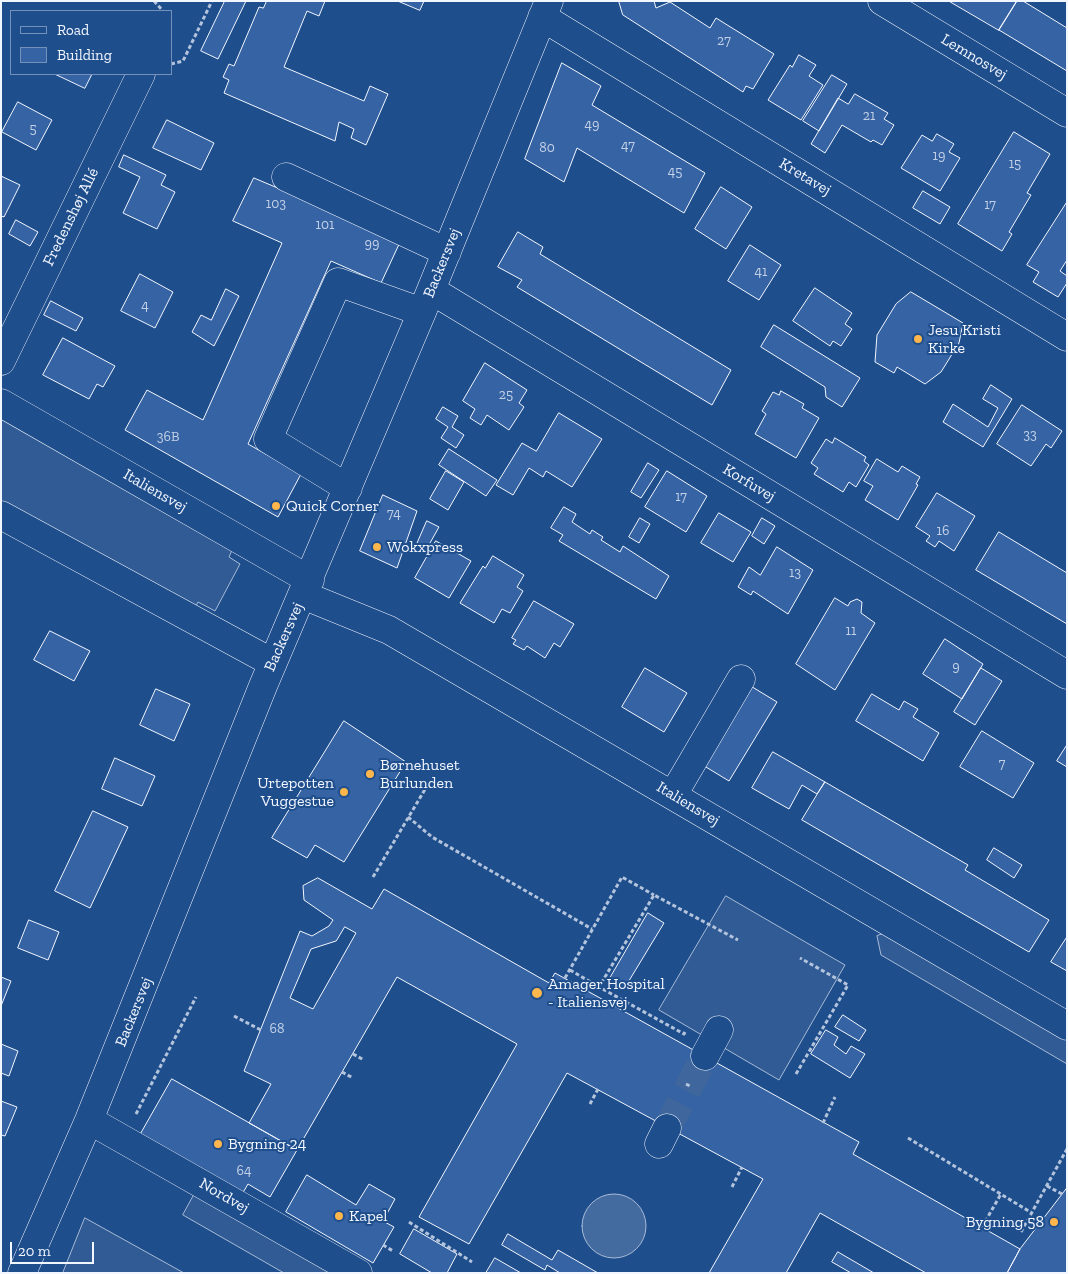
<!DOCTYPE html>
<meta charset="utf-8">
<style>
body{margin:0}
#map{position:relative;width:1068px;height:1274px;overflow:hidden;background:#1f4e8c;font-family:"Zilla Slab",serif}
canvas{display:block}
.frame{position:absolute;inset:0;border:2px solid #f2f6ff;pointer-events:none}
.legend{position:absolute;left:10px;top:10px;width:162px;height:65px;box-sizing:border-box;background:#1f4e8c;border:1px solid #7391ba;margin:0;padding:6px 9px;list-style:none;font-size:15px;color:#f2f6ff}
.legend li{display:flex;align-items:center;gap:10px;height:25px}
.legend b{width:25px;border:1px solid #7391ba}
.scale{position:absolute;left:10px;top:1242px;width:84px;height:22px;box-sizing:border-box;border:2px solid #f2f6ff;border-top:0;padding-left:6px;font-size:15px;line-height:18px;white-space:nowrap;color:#f2f6ff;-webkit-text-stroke:4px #1f4e8c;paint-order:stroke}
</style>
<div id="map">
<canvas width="1068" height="1274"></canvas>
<div class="frame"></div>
<ul class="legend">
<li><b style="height:6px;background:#1f4e8c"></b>Road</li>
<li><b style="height:14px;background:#3563a3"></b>Building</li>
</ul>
<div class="scale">20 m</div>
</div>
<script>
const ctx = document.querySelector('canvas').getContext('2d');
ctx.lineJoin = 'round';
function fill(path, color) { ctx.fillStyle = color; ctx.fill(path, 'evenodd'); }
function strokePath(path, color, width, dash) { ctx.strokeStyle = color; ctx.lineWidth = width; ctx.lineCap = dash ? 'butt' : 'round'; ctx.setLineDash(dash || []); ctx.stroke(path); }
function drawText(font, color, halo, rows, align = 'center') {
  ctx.font = font + ' "Zilla Slab",serif'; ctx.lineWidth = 4; ctx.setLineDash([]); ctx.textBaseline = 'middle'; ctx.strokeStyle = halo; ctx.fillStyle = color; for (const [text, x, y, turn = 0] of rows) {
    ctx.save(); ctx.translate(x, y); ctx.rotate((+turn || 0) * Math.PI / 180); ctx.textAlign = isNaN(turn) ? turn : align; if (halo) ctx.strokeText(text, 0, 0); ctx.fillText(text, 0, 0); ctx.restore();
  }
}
const built = new Path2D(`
 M1 412 233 548 229 557 240 564 215 611 198 602 193 612 1 502Z
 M726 896 845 965 779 1080 659 1010Z
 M885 933 1067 1039V1064L881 955 877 936Z
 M194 1195 331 1273H284L183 1215Z
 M85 1218 184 1273H63Z`);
const water = new Path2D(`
 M582 1226a32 32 0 1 1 64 0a32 32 0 1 1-64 0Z`);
const building = new Path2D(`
 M225 1H246L218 59 201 51Z
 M267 1H325L319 16 307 11 284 67 364 101 370 86 388 94 366 145 351 138 354 129 339 122 335 141 224 93 229 80 223 77 229 64 234 66 259 7 263 8Z
 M398 1H424L420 10Z
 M619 1H654L656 8 670 2 710 28 716 18 774 54 753 89 746 86 743 92 623 15Z
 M949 1H1017L999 30Z
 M1017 1H1023L1067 28V71L999 30Z
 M799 55 816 65 809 76 823 85 801 120 768 100 790 65 792 67Z
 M562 63 601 86 592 105 705 173 684 213 577 148 564 182 525 159Z
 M55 74H92L85 88Z
 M832 75 847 84 819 131 803 121Z
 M855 94 888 113 884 119 894 125 882 145 873 140 871 142 842 125 825 153 811 144 838 98 848 104Z
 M18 102 52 120 36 150 2 132Z
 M167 120 214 143 201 170 153 148Z
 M1014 132 1050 154 1027 193 1031 195 1009 232 1012 234 1002 251 958 224Z
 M937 134 954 144 949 152 960 158 940 191 901 168 922 135 932 141Z
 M124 155 166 175 161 185 175 192 157 229 123 213 140 177 119 167Z
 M1 176 20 185 4 217 1 216Z
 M254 178 401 240 381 283 331 261 248 444 301 474 278 517 125 430 147 390 203 420 282 243 233 221Z
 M721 187 752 207 726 249 695 229Z
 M923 191 950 207 940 224 913 208Z
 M1067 202V260L1060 271 1067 276V283L1058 297 1033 282 1039 272 1027 265Z
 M16 220 38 232 30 246 9 234Z
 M518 232 543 247 540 254 731 370 712 405 517 287 522 280 498 267Z
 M750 245 781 265 759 300 728 281Z
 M140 274 173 292 155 328 121 311Z
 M815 288 852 313 845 324 852 329 841 346 833 341 830 346 793 321Z
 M226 289 239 296 214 346 192 332 201 315 211 320Z
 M911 292 963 323 959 343 941 372 925 384 897 367 894 373 875 362 877 335 896 304Z
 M51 301 83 318 76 331 44 315Z
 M774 325 860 378 842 407 826 397 825 387 761 347Z
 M63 338 115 366 103 387 97 384 89 399 43 375Z
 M485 363 527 390 519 403 524 407 509 430 487 415 481 425 470 418 475 409 463 401Z
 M991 385 1012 399 983 447 943 422 953 404 988 427 998 408 983 399Z
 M781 391 804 404 802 408 819 418 796 458 755 434 766 414 762 411 773 392 779 395Z
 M1022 405 1062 431 1051 448 1046 444 1031 466 997 444Z
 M443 407 458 416 452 427 464 435 456 448 441 438 448 427 436 419Z
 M559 413 602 439 572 487 546 471 543 477 529 468 513 495 496 485 522 443 536 451Z
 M835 438 866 457 864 461 869 465 856 487 849 482 843 492 814 474 818 468 811 463 826 439 832 443Z
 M449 449 497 480 486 496 439 465Z
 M877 459 898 472 902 466 920 477 916 484 918 485 898 520 865 500 873 486 864 481Z
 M648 463 659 470 641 498 631 492Z
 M446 471 464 482 448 510 430 499Z
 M667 471 707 496 686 532 645 507Z
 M937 493 975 516 954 551 939 541 935 547 926 541 930 536 916 527Z
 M383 495 417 511 397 568 360 551Z
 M564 507 576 514 572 522 590 534 592 530 603 537 601 540 620 552 623 546 669 576 656 599 559 541 563 535 551 528Z
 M719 513 751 532 733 562 701 543Z
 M640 518 650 524 639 543 629 537Z
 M762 518 775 526 764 544 752 536Z
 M427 521 439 527 426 550 417 544Z
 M999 532 1067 573V624L976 570Z
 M436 541 471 561 449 598 415 578Z
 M777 547 813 570 788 614 753 591 751 595 738 587 749 567 760 575Z
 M493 556 524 575 517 587 523 591 510 613 502 609 494 623 460 603 483 566 485 568Z
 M835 598 848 606 850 602 857 599 862 602 861 613 875 623 835 690 796 664Z
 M534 601 574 624 560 647 554 643 545 658 527 646 524 650 513 644 516 640 512 638Z
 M50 631 90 651 74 681 34 660Z
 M945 639 983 664 962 699 923 674Z
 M645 668 687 693 664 732 622 707Z
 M981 668 1002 681 975 725 954 712Z
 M749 685 777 702 729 781 701 764Z
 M156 689 190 704 174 741 140 725Z
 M872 694 899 710 904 701 918 709 913 717 939 733 923 761 856 721Z
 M344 721 406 762 344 862 315 845 307 858 272 838Z
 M982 731 1034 763 1013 798 960 767Z
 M1067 745V767L1057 761Z
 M773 752 825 782 817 794 802 785 789 809 752 788Z
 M115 758 155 776 142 806 102 789Z
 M825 782 968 865 965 870 1049 920 1029 952 802 820Z
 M93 811 128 827 90 908 55 891Z
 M994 848 1022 865 1014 878 987 860Z
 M318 878 372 909 384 889 549 983 555 973 859 1142 853 1154 1020 1249 1007 1273H926L820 1213 786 1273H709L763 1179 567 1073 469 1244 419 1217 517 1044 397 977 297 1150 249 1123 271 1084 244 1071 300 931 312 936 329 926 333 920 304 900 303 886ZM345 927 356 933 313 1009 290 998 311 949 336 941Z
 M648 913 664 923 624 989 609 980Z
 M29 920 59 932 48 960 18 948Z
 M1067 937V971L1051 962Z
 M1 977 11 981 1 1006Z
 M843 1015 866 1030 859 1041 835 1027Z
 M826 1030 838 1037 834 1045 846 1054 851 1046 865 1054 850 1078 811 1054Z
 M1 1044 18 1051 9 1076 1 1073Z
 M172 1079 297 1150 270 1197 248 1184 241 1196 139 1137Z
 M1 1101 17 1107 5 1136 1 1135Z
 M307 1175 356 1205 369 1184 395 1199 383 1221 394 1227 373 1263 286 1212Z
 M1067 1188V1273H1007L1020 1249Z
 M414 1229 457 1254 447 1273H432L400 1254Z
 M508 1234 552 1260 558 1250 598 1273H560L547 1265 545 1270 502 1245Z
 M838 1252 874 1273H851L832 1262Z
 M495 1258 521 1273H486Z`);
const minorTunnel = new Path2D(`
 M667 1128 705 1056`);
const path = new Path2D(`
 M154 1 163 11
 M171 64 183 61 212 1
 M408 817 432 837 592 929
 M373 877 427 786
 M570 970 599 987
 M565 978 622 877 654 895
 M234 1016 261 1030
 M685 1032 684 1034 599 987 654 895 738 940
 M353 1054 364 1060
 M342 1072 353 1078
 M796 1074 848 985 800 958
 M686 1084 690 1086
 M590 1104 598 1089
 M136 1114 196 997
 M823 1123 835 1097
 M908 1138 1032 1213
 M1047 1186 1062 1194
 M732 1187 742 1167
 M409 1222 472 1262
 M982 1227 1001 1194
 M1021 1232 1067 1149
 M383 1245 393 1251`);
const minor = new Path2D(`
 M882 1 1067 113
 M542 17 1067 337
 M286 177 447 252
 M431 290 1067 675
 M1 361 141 74
 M1 403 310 580
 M348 488 268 439 338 282 422 312
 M1 515 273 663
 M303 595 389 630 1067 1026
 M673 795 741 679
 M705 1056 719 1030
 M89 1120 358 1273
 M659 1144 667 1128
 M22 1273 89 1120 263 686 422 312 549 1`);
const markers = [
 [918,339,5,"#ffb74d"],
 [276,506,5,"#ffb74d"],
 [377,547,5,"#ffb74d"],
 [370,774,5,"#ffb74d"],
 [344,792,5,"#ffb74d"],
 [537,993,6,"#ffb74d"],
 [218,1144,5,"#ffb74d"],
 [339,1216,5,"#ffb74d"],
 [1054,1222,5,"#ffb74d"]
];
const numberNames = [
 ["27",724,41],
 ["21",869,116],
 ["49",592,125],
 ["5",33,129],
 ["47",628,146],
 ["80",547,148],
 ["19",939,156],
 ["15",1015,164],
 ["45",675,172],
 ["103",276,204],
 ["17",990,205],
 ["101",325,225],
 ["99",372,244],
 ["41",761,272],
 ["4",145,306],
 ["25",506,395],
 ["33",1030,435],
 ["36B",168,437],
 ["17",681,497],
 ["74",394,514],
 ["16",943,531],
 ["13",795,573],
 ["11",851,631],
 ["9",956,667],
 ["7",1002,764],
 ["68",277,1029],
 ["64",244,1171]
];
const streetNames = [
 ["Lemnosvej",974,57,31],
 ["Kretavej",805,177,31],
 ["Fredenshøj Allé",71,217,-64],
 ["Backersvej",442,263,-68],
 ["Korfuvej",749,483,31],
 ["Italiensvej",155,491,30],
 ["Backersvej",284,637,-66],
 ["Italiensvej",688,804,31],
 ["Backersvej",134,1012,-68],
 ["Nordvej",224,1196,30]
];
const poiNames = [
 ["Jesu Kristi",928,330],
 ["Kirke",928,348],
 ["Quick Corner",286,506],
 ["Wokxpress",387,547],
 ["Børnehuset",380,765],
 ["Burlunden",380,783],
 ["Urtepotten",334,783,"right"],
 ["Vuggestue",334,801,"right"],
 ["Amager Hospital",548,984],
 ["- Italiensvej",548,1002],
 ["Bygning 24",228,1144],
 ["Kapel",349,1216],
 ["Bygning 58",1044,1222,"right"]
];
fill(built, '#305b95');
strokePath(built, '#a8bbd7', 1);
fill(water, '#446ba0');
strokePath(water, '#a8bbd7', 1);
fill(building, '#3563a3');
strokePath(building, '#f2f6ff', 1);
strokePath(minorTunnel, '#3f679d', 28, [28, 14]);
strokePath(minor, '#f2f6ff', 29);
strokePath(path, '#b3c4dc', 3, [4, 2.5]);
strokePath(minor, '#1f4e8c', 28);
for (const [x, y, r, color] of markers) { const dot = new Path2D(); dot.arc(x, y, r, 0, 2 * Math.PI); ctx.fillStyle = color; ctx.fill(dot); strokePath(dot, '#1f4e8c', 2); }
drawText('14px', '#c3d1e8', null, numberNames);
drawText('16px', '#f2f6ff', '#1f4e8c', streetNames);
drawText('16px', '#f2f6ff', '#1f4e8c', poiNames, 'left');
</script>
